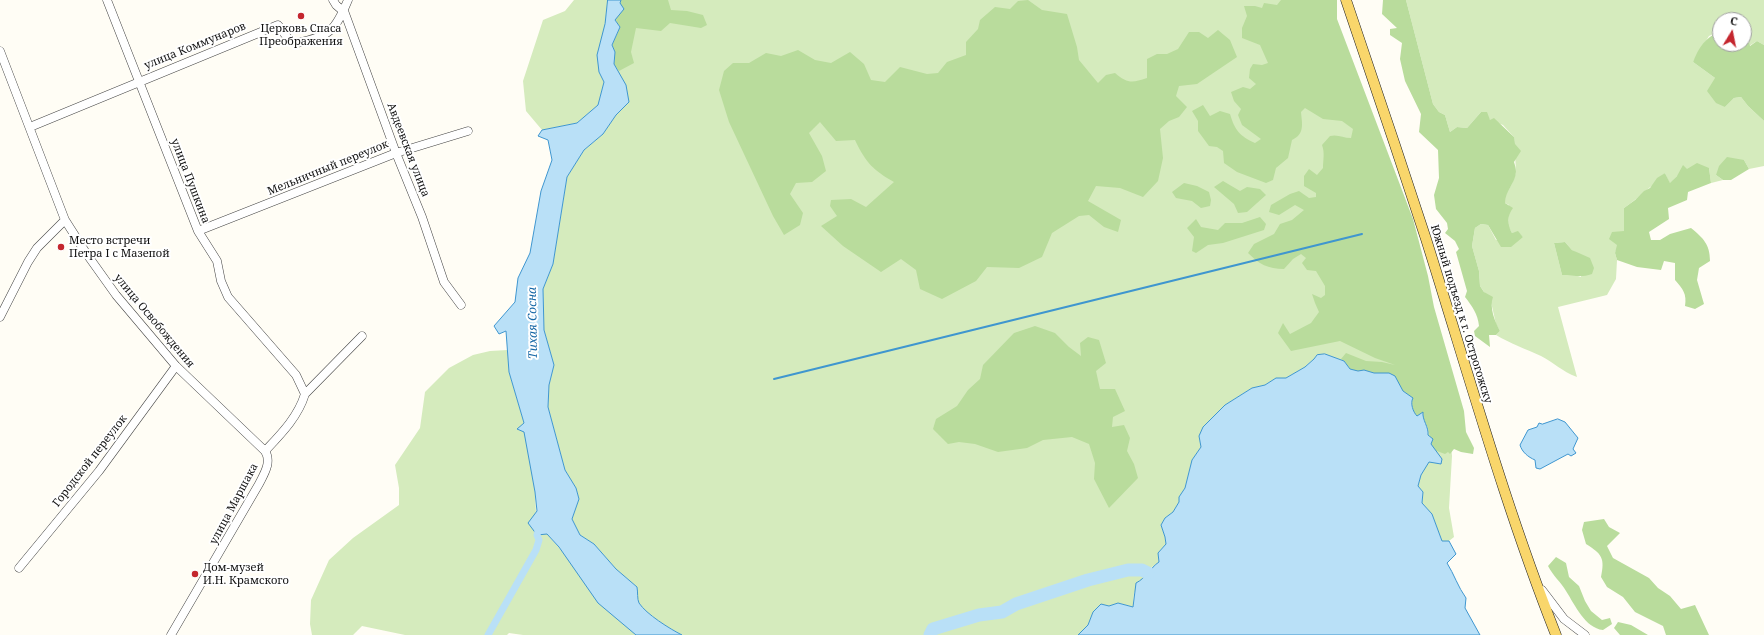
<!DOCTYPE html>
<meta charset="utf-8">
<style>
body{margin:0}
#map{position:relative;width:1764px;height:635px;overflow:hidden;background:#fffdf5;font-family:"Noto Serif",serif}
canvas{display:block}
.north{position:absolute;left:1712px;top:12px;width:40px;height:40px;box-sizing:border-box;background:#fff;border:1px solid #a0a0a0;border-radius:50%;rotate:10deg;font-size:11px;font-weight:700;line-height:16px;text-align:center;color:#111}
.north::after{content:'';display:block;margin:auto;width:14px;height:18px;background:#c4262e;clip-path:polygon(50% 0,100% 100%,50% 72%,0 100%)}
</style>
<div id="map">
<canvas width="1764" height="635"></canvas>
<div class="north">С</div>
</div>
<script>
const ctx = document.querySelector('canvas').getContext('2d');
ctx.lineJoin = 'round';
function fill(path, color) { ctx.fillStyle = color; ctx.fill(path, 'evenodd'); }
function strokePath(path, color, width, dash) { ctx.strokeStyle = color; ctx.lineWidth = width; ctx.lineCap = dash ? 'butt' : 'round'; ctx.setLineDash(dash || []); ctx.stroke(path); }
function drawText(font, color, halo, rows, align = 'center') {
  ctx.font = font + ' "Noto Serif",serif'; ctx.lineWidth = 4; ctx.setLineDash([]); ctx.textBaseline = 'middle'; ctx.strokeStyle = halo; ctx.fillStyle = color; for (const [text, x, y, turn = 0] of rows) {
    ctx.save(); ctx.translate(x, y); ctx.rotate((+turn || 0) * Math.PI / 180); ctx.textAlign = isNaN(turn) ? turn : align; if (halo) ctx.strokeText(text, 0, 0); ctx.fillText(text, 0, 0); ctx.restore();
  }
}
const green = new Path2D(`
 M574 0H608L599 72 604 82 598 105 577 123 542 130 526 111 523 81 543 20 565 11Z
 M621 0H1312L1364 122 1446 391 1452 456 1449 508 1454 537 1449 541 1442 542 1432 514 1422 503 1423 492 1418 486 1421 475 1429 461 1440 464 1442 459 1344 361 1324 354 1317 355 1314 359 1305 367 1286 378H1276L1265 385 1252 388 1225 405 1199 436 1201 447 1192 460 1185 488 1179 497V502L1173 512 1165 518 1161 525 1165 537 1166 544 1158 553 1159 562 1152 567 1134 593 1133 607 1118 603 1093 612 1088 625 1078 635H682C670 629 646 614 639 603 637 599 638 592 637 587L616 569 594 544 580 535 572 519 579 499 576 488 565 470 548 407 549 385 554 365 544 330 543 289 553 264 567 177 584 150 603 134 616 115 629 102 614 64 624 9Z
 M1406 0H1764V45L1757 41 1749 46 1747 37 1744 35V20H1720V31L1709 36 1693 62 1715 78 1725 107 1734 98 1741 97 1748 106 1764 121V166L1749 169 1744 160 1716 175 1723 180 1711 183 1709 168 1677 176 1670 184 1665 173C1658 178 1655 184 1649 188 1640 195 1633 202 1624 208V232L1615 253 1617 260 1616 279 1607 295 1558 307 1577 377C1561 371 1555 363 1541 356 1526 349 1511 344 1496 335L1500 331 1496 324 1491 302 1480 286 1479 271 1472 246 1475 228 1481 224 1488 225 1496 240 1523 237 1518 232 1512 233 1508 226 1509 205 1505 203V195L1512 184 1516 172 1514 137 1503 125 1490 120 1481 112 1467 128 1457 127 1450 132 1445 115 1439 112 1433 104ZM1565 242 1572 250 1579 254 1581 277 1575 275H1562L1554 243Z
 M508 350 509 372 524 423 535 492 537 534H547L636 635H523L509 633 507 635H405L362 626 353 635H312L310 624 311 600 329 560 353 538 399 505V488L395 465 420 428 425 392 449 368 473 355 490 351Z`);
const forest = new Path2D(`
 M621 0H668L671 10 687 11 703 15 707 25 701 28 670 23 661 31 636 28 631 52 634 63 619 71 614 64 615 52 612 45 620 27 615 20Z
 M1028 0 1042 10 1067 14 1077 47 1079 60 1098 83 1106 75 1115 73C1128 84 1132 83 1147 78V59L1157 54H1167L1178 49 1189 32H1199L1208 38 1218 30 1230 40 1237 57 1197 84 1179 86 1176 96 1187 107 1179 117 1169 121 1160 129 1163 158 1158 181 1143 197 1120 188 1096 186 1088 201 1121 220 1118 232 1104 227 1089 215 1079 216 1052 233 1042 257 1019 268 987 267 976 281 942 299 920 289 916 270 901 259 881 272 843 246 821 226 837 216 830 206 831 200 851 199 866 207 894 182C873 170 866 163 855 140L836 141 820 122 809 133 822 156 826 171 812 182 796 183 790 194 803 213 800 225 784 235 773 216 729 122 719 90 724 71 733 63H749L766 53 781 56 798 50 815 60 831 63 850 52 864 64 871 80 885 82 900 67 927 74 938 73 947 62 966 55V42L978 29 980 20 995 7 1010 9 1018 1Z
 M1281 0H1337V19L1413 219 1428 276 1434 307 1464 411 1466 432 1474 448 1473 454 1461 452 1454 449 1450 454 1448 452 1445 454 1434 450C1430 443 1430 436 1428 428 1426 422 1422 419 1423 413L1417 416C1413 412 1411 403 1413 398L1403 391 1400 386 1385 374 1374 373 1364 370 1358 371 1350 369 1344 361 1341 359 1346 353 1366 361 1382 362 1395 365 1375 358 1340 341 1291 351 1278 333 1283 323 1290 334 1311 323 1319 312 1315 303 1312 294 1321 298 1325 295V286L1316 271 1307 270 1302 263 1306 258 1301 254 1293 259 1284 269C1268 269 1259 264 1248 253L1254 244 1274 234 1280 224 1292 220 1304 210 1295 205 1279 215 1269 212 1271 205 1290 194 1299 191 1309 198 1316 197V193L1304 186V176L1309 169 1317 175 1323 168C1323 160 1325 153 1322 145L1330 136C1338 134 1343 138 1351 138L1353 129 1342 121 1323 119 1305 108 1301 112C1302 124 1305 134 1292 140L1288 158 1276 168 1273 180 1266 183 1237 172 1224 163 1223 151 1217 147 1209 146 1198 131V121L1192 111 1203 105 1210 116 1220 111 1230 114C1235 131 1240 136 1255 143L1261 139 1242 125 1238 115 1241 109 1234 101 1231 92 1243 87 1250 89 1256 84 1249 78 1250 69 1253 64 1262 65 1268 63 1260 45 1242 38V28L1247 16 1244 6H1255L1262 8 1264 3 1277 5Z
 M1383 0H1406L1433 104 1439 112 1445 115 1450 132 1457 127 1467 128 1481 112H1487L1490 120 1494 118 1514 137 1515 144 1521 151 1514 162C1515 165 1516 169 1516 172 1515 184 1505 191 1505 203L1513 208C1507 216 1507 224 1512 233L1518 231 1523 237 1511 247H1501L1488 225 1481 224 1475 228 1472 246 1479 271 1480 286 1484 292 1493 297C1489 307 1495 322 1500 331L1496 335H1489L1490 347 1475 336 1474 331 1479 326C1478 314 1472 306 1465 297L1467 291 1456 252 1459 249 1455 241 1445 233 1448 229 1447 223 1436 209 1434 195 1439 178 1438 150 1419 132 1421 114 1405 81 1400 59 1402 43 1390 35V29L1397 28 1382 14Z
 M1720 31V44H1744V35L1747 37 1750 46 1757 41 1764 45V121L1748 106 1741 97 1734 98 1725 107 1716 103 1707 91 1715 78 1693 62C1699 47 1705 38 1720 31Z
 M1727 157 1744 160 1749 169 1731 180H1723L1716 175 1719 166Z
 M1697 163 1709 168 1711 183 1688 192 1687 200 1668 208 1669 219 1649 232 1651 240H1660L1670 234 1691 228C1703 238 1710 244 1710 261L1699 268 1697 280 1704 304 1695 309 1685 306C1687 294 1683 289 1675 280V263L1664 261 1661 270 1637 267 1617 260 1615 253 1617 245 1609 239 1612 232 1624 231V208L1635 200 1644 191 1650 188 1657 178 1665 173 1670 183 1677 176 1683 165 1687 169Z
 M1223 181 1240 191 1247 187 1260 189 1266 195 1247 212 1238 213 1234 204 1214 187Z
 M1184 183 1197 186 1209 192 1211 200 1210 206 1201 208 1192 201 1176 198 1172 192Z
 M1260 217 1266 224 1264 230 1223 243 1208 245 1196 253 1192 251 1194 237 1187 228 1196 219 1201 227 1218 230 1225 223H1242Z
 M1565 242 1572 250 1590 258 1594 268 1592 274C1580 278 1575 275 1562 275L1554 243Z
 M1035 326 1055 333 1069 347 1081 356 1080 343 1088 337 1099 340 1106 363 1096 371 1100 389H1115L1125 411 1113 417 1112 427 1124 425 1130 438 1127 451 1134 464 1138 478 1109 508 1094 479 1095 463 1089 444 1072 437 1043 440 1027 448 998 452 975 444 959 442 948 444 933 429 936 419 957 406 968 390 980 379 983 365 1014 333Z
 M1604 519 1609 527 1620 533 1607 546 1613 558 1649 578 1658 588 1670 596 1681 609 1695 605 1709 635H1666L1663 626 1635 612 1623 597 1607 587 1601 577C1605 558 1602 554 1586 544L1582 530 1584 522Z
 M1556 557 1566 563 1569 577 1579 586 1585 601 1591 611 1602 620 1610 618 1612 624 1603 630C1585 628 1575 605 1566 591 1561 582 1553 576 1548 566Z
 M1618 622 1631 625 1648 635H1620L1614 628Z`);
const water = new Path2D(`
 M608 0H621L620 3 624 9 615 20 620 27 612 45 615 52 614 64 626 85 629 102 616 115 603 134 584 150 567 177 553 264 543 289 544 330 554 365 549 385 548 407 565 470 576 488 579 499 572 519 580 535 594 544 616 569 637 587C638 592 637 599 639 603 646 614 670 629 682 635H636L598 603 559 547 547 534 537 535 528 523 537 511 535 492 524 432 517 429 524 423 509 372 506 331 499 334 494 326 515 302 518 278 530 253 541 191 552 160 548 140 538 136 542 130 577 123 598 105 604 82 599 72 597 55 605 24Z
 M1325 354 1344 361 1350 369 1358 371 1364 370 1374 373H1389L1395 376 1403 391 1413 398C1410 403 1413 412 1417 416L1423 412C1422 420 1429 427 1428 435L1433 439 1431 444 1442 459 1441 464 1429 462 1421 475 1418 486 1423 492 1422 503 1432 514 1442 541H1449L1456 554 1447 563C1454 574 1458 587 1466 598L1465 608 1480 635H1078L1088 625 1093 612 1101 604 1109 606 1118 603 1133 607 1136 583C1146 578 1150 568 1159 562L1158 553 1166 544 1165 537 1161 525 1165 518 1173 512 1179 502V497L1185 488 1192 460 1201 447 1199 436 1203 427 1225 405 1252 388 1265 385 1276 378H1286L1305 367 1314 359 1317 355Z
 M1558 419 1565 422 1578 438 1573 449 1576 453 1571 456 1568 454 1540 469 1536 468 1535 460C1528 457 1522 452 1520 445L1528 430 1537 427 1539 423 1542 424Z`);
const stream = new Path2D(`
 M774 379 1362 234`);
const canal = new Path2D(`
 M488 635 536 550 539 540 537 535 539 527`);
const river = new Path2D(`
 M930 635 933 629 979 615 1002 612 1016 604 1088 580 1128 570H1142L1148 573`);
const minor = new Path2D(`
 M107 0 198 231 217 261 221 281 228 297 296 375 305 394
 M333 0 336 5 343 11
 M343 8 396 153 422 217 444 282 461 305
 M0 51 65 220 86 253 116 295 176 366 265 451
 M30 127 278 25C284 33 288 41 297 43 330 36 335 31 348 0
 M198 231 396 153 468 131
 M0 317 28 262 37 248 65 220
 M19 568 99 471 176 366
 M1542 590 1564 619 1585 635
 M171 635 259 484C264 474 272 462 265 451 281 434 298 417 305 394L362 336`);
const major = new Path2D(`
 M1346 0C1373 80 1400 159 1426 239 1468 372 1505 506 1556 635`);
const markers = [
 [301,16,4,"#c4262e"],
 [61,247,4,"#c4262e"],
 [195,574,4,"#c4262e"]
];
const poiNames = [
 ["Церковь Спаса",301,29,"center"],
 ["Преображения",301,42,"center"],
 ["Место встречи",69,241],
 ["Петра I с Мазепой",69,254],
 ["Дом-музей",203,568],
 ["И.Н. Крамского",203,581]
];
const streetNames = [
 ["улица Коммунаров",195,46,-22],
 ["Авдеевская улица",408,150,69],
 ["Мельничный переулок",328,168,-22],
 ["улица Пушкина",190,181,69],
 ["Южный подъезд к г. Острогожску",1461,314,73],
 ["улица Освобождения",154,321,50],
 ["Городской переулок",90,461,-52],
 ["улица Маршака",234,504,-62]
];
const waterNames = [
 ["Тихая Сосна",533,323,-91]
];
fill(green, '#d5ebbd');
fill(forest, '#b9dc9c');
fill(water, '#b9e0f7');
strokePath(water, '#3f96cf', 1);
strokePath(stream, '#3f96cf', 2);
strokePath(canal, '#b9e0f7', 7);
strokePath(river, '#b9e0f7', 13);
strokePath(minor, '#444', 9);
strokePath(major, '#222', 11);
strokePath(minor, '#fff', 8);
strokePath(major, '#f9d66b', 10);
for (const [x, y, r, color] of markers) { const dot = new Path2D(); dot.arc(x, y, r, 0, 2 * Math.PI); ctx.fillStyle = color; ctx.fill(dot); strokePath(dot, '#fff', 1.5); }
drawText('11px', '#111', '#fff', poiNames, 'left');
drawText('11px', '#111', '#fff', streetNames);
drawText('italic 12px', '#1768a6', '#fff', waterNames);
</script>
